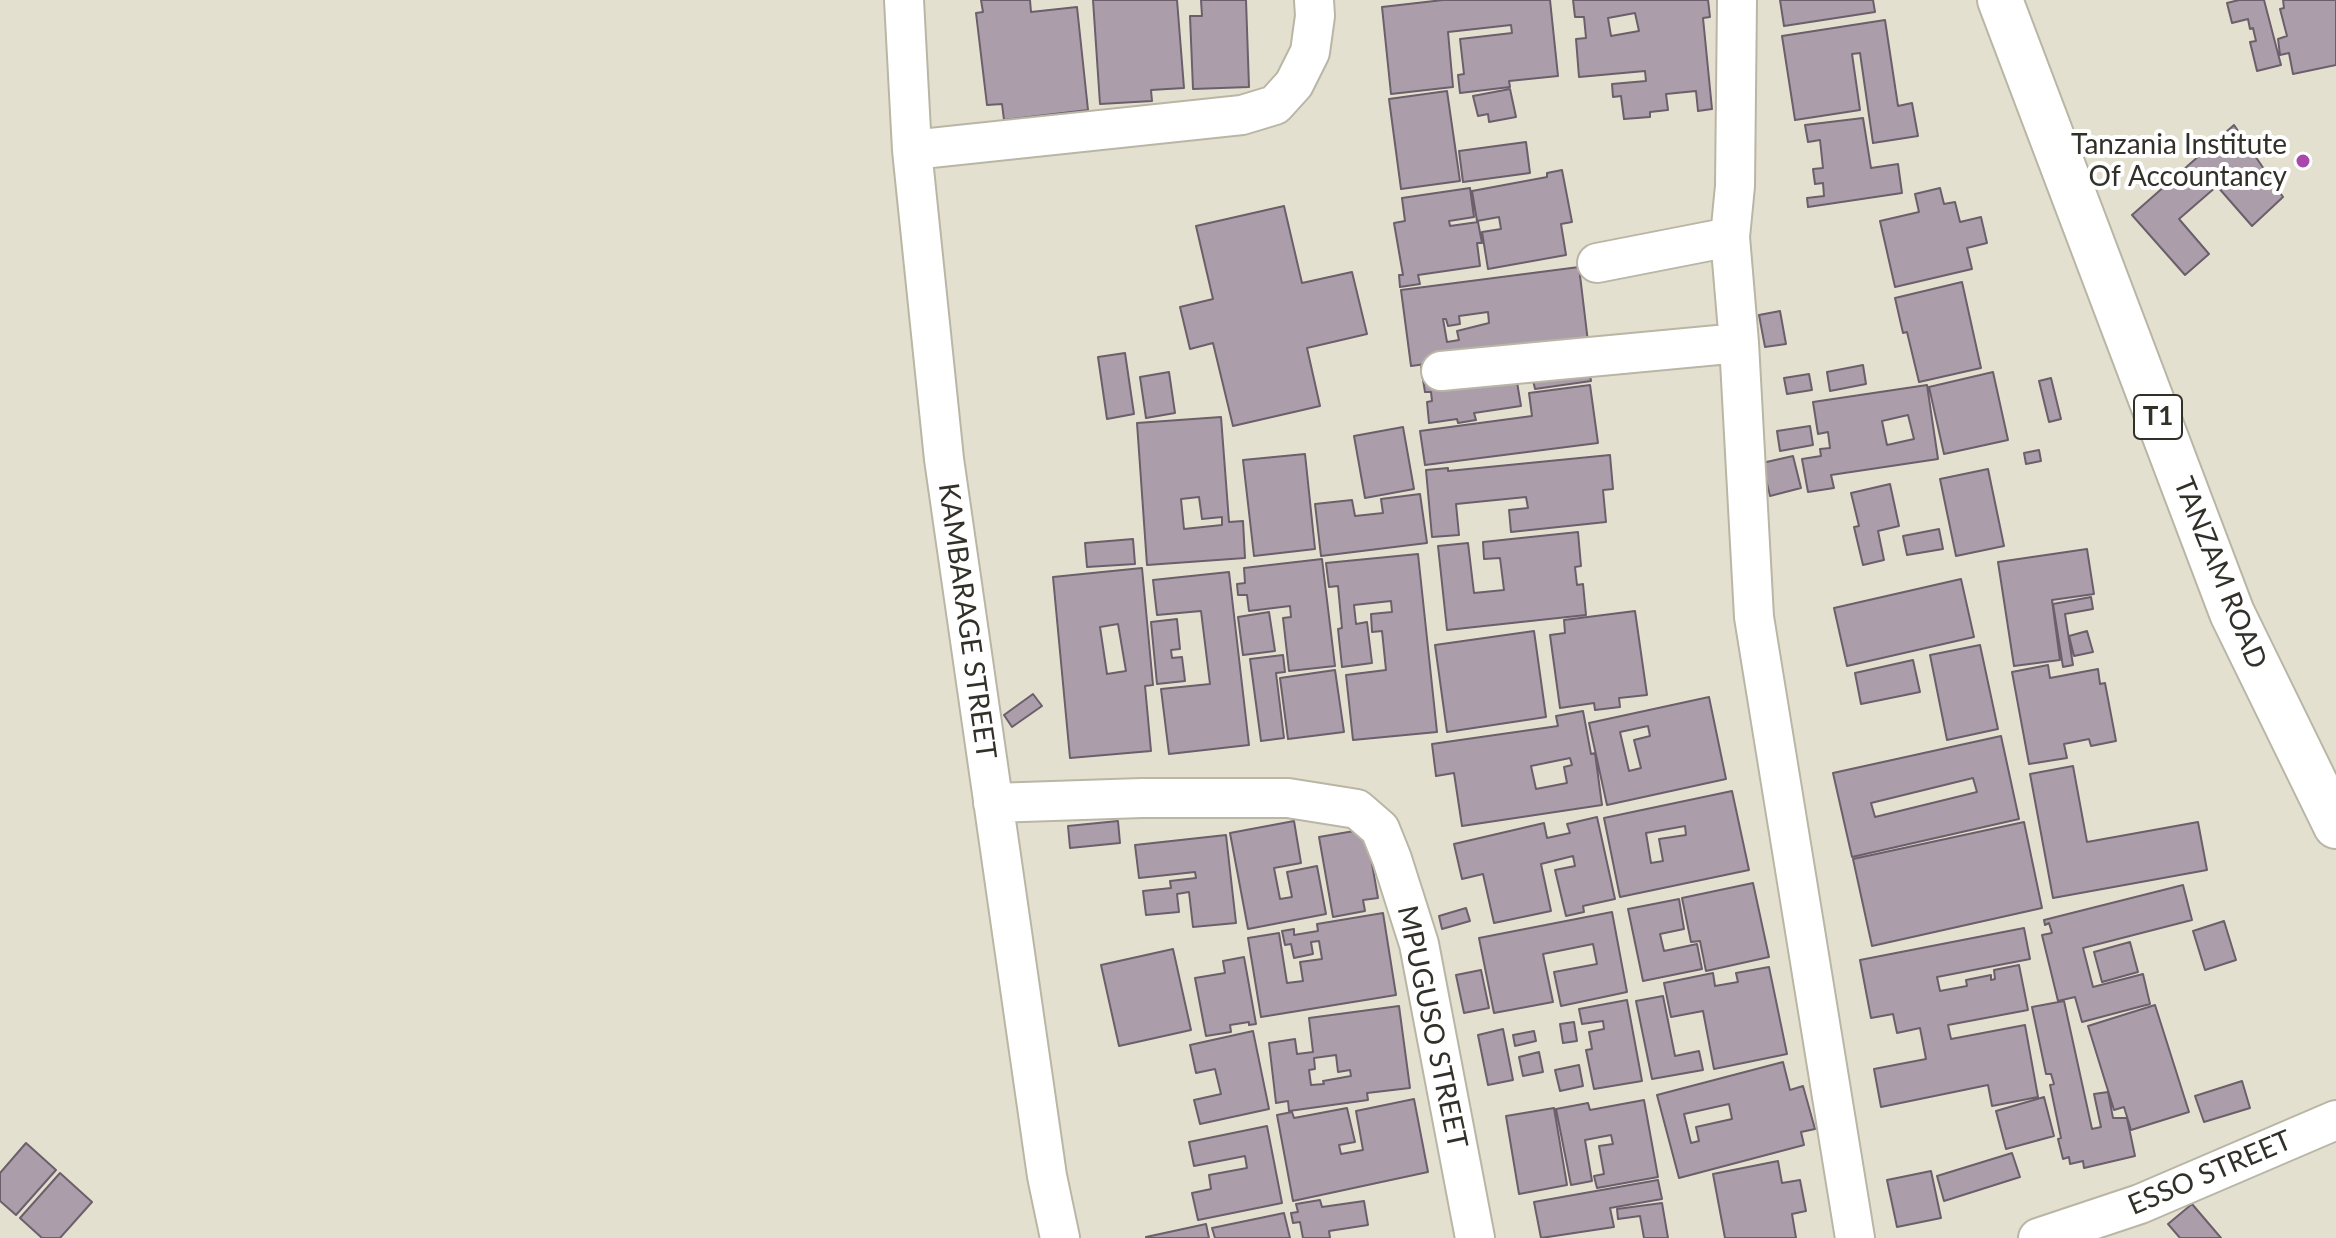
<!DOCTYPE html>
<style>
body{margin:0}
canvas{display:block;background:#e4e0d0}
</style>
<canvas width="2336" height="1238"></canvas>
<script>
const ctx = document.querySelector('canvas').getContext('2d');
ctx.lineJoin = 'round';
function fill(path, color) { ctx.fillStyle = color; ctx.fill(path, 'evenodd'); }
function strokePath(path, color, width, dash) { ctx.strokeStyle = color; ctx.lineWidth = width; ctx.lineCap = dash ? 'butt' : 'round'; ctx.setLineDash(dash || []); ctx.stroke(path); }
function drawText(font, color, halo, rows, align = 'center') {
  ctx.font = font + ' Lato,sans-serif'; ctx.lineWidth = 8; ctx.setLineDash([]); ctx.textBaseline = 'middle'; ctx.strokeStyle = halo; ctx.fillStyle = color; for (const [text, x, y, turn = 0] of rows) {
    ctx.save(); ctx.translate(x, y); ctx.rotate((+turn || 0) * Math.PI / 180); ctx.textAlign = isNaN(turn) ? turn : align; if (halo) ctx.strokeText(text, 0, 0); ctx.fillText(text, 0, 0); ctx.restore();
  }
}
const building = new Path2D(`
 M981 0H1030L1031 12 1077 7 1088 110 1004 120 1002 104 987 105 976 13 983 12Z
 M1093 0H1177L1184 88 1151 90 1152 101 1100 104Z
 M1201 0H1246L1249 87 1193 89 1190 16H1202Z
 M1443 0H1550L1558 76 1509 81 1510 87 1460 93 1458 75 1464 74 1460 39 1512 33 1511 25 1448 32 1453 87 1391 94 1382 7Z
 M1573 0H1708L1710 17 1703 18 1712 109 1698 111 1696 91 1666 94 1668 110 1650 112V117L1624 119 1621 96 1613 97 1612 84 1646 81 1645 71 1579 77 1576 39 1586 38 1584 17H1575ZM1635 13 1639 31 1611 36 1608 18Z
 M1780 0H1873L1875 12 1784 26Z
 M2239 0H2264L2281 65 2257 71 2250 42 2256 41 2253 28 2250 29 2248 19 2232 23 2227 3Z
 M2283 0H2336V65L2293 74 2289 53 2280 55 2278 39 2287 36 2280 9 2284 8Z
 M1885 20 1898 106 1912 103 1918 136 1873 143 1860 53 1852 54 1860 110 1795 120 1782 36Z
 M1510 89 1516 117 1489 122 1488 114 1478 116 1473 96Z
 M1447 91 1460 181 1401 189 1389 99Z
 M1863 118 1871 168 1898 164 1902 193 1808 207 1807 198 1824 196 1823 183 1815 184 1813 169 1823 168 1820 140 1808 142 1805 125Z
 M2234 125 2283 197 2252 226 2217 186 2179 219 2209 254 2185 275 2132 215Z
 M1526 142 1530 173 1463 182 1459 151Z
 M1562 170 1572 222 1561 224 1566 255 1488 269 1482 232 1501 229 1499 217 1477 221 1472 191 1547 177V173Z
 M1470 188 1474 217 1449 221 1450 226 1478 222 1482 243H1477L1480 266 1418 275 1420 284 1400 287 1399 275H1403L1394 223 1405 221 1402 198Z
 M1940 188 1944 204 1955 202 1960 222 1981 217 1987 243 1967 248 1972 269 1895 287 1880 221 1919 212 1915 194Z
 M1284 206 1302 283 1352 272 1367 334 1307 348 1320 406 1233 426 1213 343 1190 349 1180 307 1213 299 1196 226Z
 M1579 267 1588 342 1411 366 1401 290ZM1488 312 1489 323 1457 331 1459 340 1447 342 1443 319H1446L1448 326 1460 324 1459 316Z
 M1962 282 1981 368 1919 382 1907 332 1903 333 1895 298Z
 M1780 311 1786 344 1765 347 1759 315Z
 M1125 353 1134 414 1107 419 1098 357Z
 M1587 358 1591 381 1535 389 1533 380 1517 382 1521 406 1474 413 1476 420 1458 423 1457 419 1429 423 1427 402 1432 401 1431 392H1425L1421 367Z
 M1863 365 1866 384 1830 391 1827 372Z
 M1169 372 1175 413 1146 418 1140 377Z
 M1993 372 2008 440 1944 454 1929 387Z
 M1809 374 1812 390 1787 394 1784 378Z
 M2051 378 2061 419 2049 422 2039 381Z
 M1590 385 1598 443 1425 465 1420 431 1532 416 1529 393Z
 M1927 385 1938 459 1831 475 1834 488 1808 492 1802 459 1821 456 1820 449 1830 448 1828 432 1818 434 1813 402ZM1908 415 1914 439 1887 445 1882 421Z
 M1221 417 1229 522 1243 521 1245 558 1147 565 1137 423ZM1199 497 1202 519 1222 517V525L1184 529 1181 499Z
 M1810 426 1813 445 1780 451 1777 431Z
 M1403 427 1414 489 1365 498 1354 436Z
 M2039 450 2041 461 2026 464 2024 453Z
 M1305 454 1315 549 1254 556 1243 460Z
 M1610 455 1613 489 1603 490 1606 522 1511 532 1509 510 1528 508 1526 497 1456 504 1459 535 1432 537 1426 470 1448 468V471Z
 M1793 456 1801 488 1770 496 1762 463Z
 M1988 469 2004 546 1956 556 1940 479Z
 M1890 484 1899 526 1878 531 1884 560 1863 565 1854 527 1859 526 1851 493Z
 M1420 494 1427 543 1321 556 1315 504 1352 500 1355 516 1383 513 1381 499Z
 M1939 529 1943 549 1907 555 1903 536Z
 M1578 532 1581 566 1575 567 1577 585 1583 584 1586 615 1447 630 1438 546 1468 543 1474 593 1504 590 1500 558 1484 559 1483 542Z
 M1133 539 1135 564 1087 567 1085 543Z
 M2087 549 2094 594 2052 600 2060 660 2014 666 1998 562Z
 M1418 554 1437 732 1353 740 1346 675 1386 670 1382 631 1372 632 1371 614 1392 612 1391 601 1354 605 1356 624 1367 622 1372 663 1342 667 1338 629 1342 628 1338 586 1329 587 1326 563Z
 M1322 559 1335 666 1289 671 1283 618 1291 617 1290 606 1249 611 1247 595H1238L1237 584 1245 583 1244 568Z
 M1142 568 1153 685 1145 686 1151 751 1070 758 1053 577ZM1118 624 1126 671 1107 674 1100 627Z
 M1229 572 1249 745 1169 754 1161 689 1210 684 1201 611 1157 615 1153 580Z
 M1961 579 1974 637 1847 666 1834 608Z
 M2091 597 2093 609 2065 614 2073 665 2063 667 2053 604Z
 M1635 611 1647 695 1619 698 1620 707 1595 710 1594 703 1560 708 1550 635 1565 633 1564 620Z
 M1269 612 1275 651 1243 655 1238 617Z
 M1177 619 1180 649 1171 650 1172 658 1182 657 1185 681 1157 684 1151 622Z
 M1534 631 1546 717 1447 732 1435 645Z
 M2087 631 2093 652 2074 656 2069 636Z
 M1980 645 1998 729 1947 740 1930 655Z
 M1283 655 1285 672 1276 673 1284 738 1261 741 1250 659Z
 M1913 660 1920 692 1861 704 1855 673Z
 M2048 665 2050 678 2098 669 2100 684 2105 683 2116 741 2091 746 2089 739 2064 744 2067 758 2029 764 2012 672Z
 M1335 670 1344 732 1288 739 1280 678Z
 M1033 694 1042 706 1012 727 1004 715Z
 M1709 697 1726 779 1607 805 1589 723ZM1648 726 1650 736 1634 740 1641 768 1629 771 1620 732Z
 M1583 711 1591 754 1595 753 1602 805 1462 826 1454 773 1436 776 1432 744 1558 726 1556 716ZM1570 758 1572 765 1564 767 1567 783 1536 789 1531 766Z
 M2001 736 2019 819 1852 857 1833 773ZM1973 778 1977 792 1875 817 1871 803Z
 M2073 766 2087 842 2198 822 2207 870 2053 898 2030 774Z
 M1732 791 1749 870 1620 897 1604 818ZM1685 826 1686 835 1659 839 1663 861 1651 863 1646 833Z
 M1597 817 1615 899 1583 906 1584 912 1566 916 1555 870 1575 866 1573 856 1541 864 1551 911 1494 923 1483 874 1462 879 1454 844 1544 823 1547 838 1570 833 1567 824Z
 M1118 821 1120 843 1070 848 1068 826Z
 M1294 821 1301 863 1274 868 1280 899 1292 897 1287 872 1317 866 1326 914 1248 929 1230 833Z
 M2024 822 2042 908 1872 946 1853 859Z
 M1366 829 1378 898 1363 900 1365 911 1333 917 1319 837Z
 M1226 835 1236 923 1193 927 1189 892 1177 894 1179 912 1146 915 1143 891 1171 888 1170 881 1196 878 1195 872 1139 878 1135 845Z
 M1753 883 1769 957 1706 971 1700 941 1691 942 1682 898Z
 M2183 885 2192 920 2083 948 2093 987 2143 974 2150 1004 2082 1022 2075 997 2058 1001 2042 935 2052 933 2049 923 2045 925 2044 920Z
 M1679 899 1684 929 1660 934 1664 951 1697 944 1702 969 1643 981 1628 909Z
 M1466 908 1470 921 1442 929 1439 916Z
 M1612 912 1627 992 1561 1006 1554 972 1597 964 1593 944 1543 954 1553 1002 1494 1013 1479 938Z
 M1383 913 1396 995 1261 1017 1248 938 1279 933 1287 983 1303 981 1300 962 1322 959 1319 941 1311 942 1313 954 1294 958 1291 944 1285 945 1282 931 1294 929V935L1318 931 1317 924Z
 M2224 921 2236 960 2205 970 2193 931Z
 M2024 928 2030 959 1937 977 1940 991 1967 986 1966 980 1991 975V980L1995 979 1994 970 2019 965 2028 1010 1948 1025 1951 1039 2025 1025 2038 1097 1992 1106 1988 1085 1881 1107 1874 1069 1926 1059 1920 1028 1897 1033 1893 1014 1871 1018 1860 960Z
 M2130 942 2138 972 2102 982 2094 952Z
 M1173 949 1191 1030 1119 1046 1101 965Z
 M1244 957 1256 1024 1249 1025V1022L1230 1025 1231 1032 1206 1036 1195 978 1225 973 1223 961Z
 M1769 967 1787 1054 1714 1069 1703 1011 1671 1017 1664 983 1713 973 1715 986 1738 982 1736 973Z
 M1481 970 1489 1008 1464 1013 1456 975Z
 M1663 996 1675 1056 1699 1051 1703 1070 1652 1079 1636 1001Z
 M1627 1000 1642 1081 1594 1089 1586 1050 1592 1049 1589 1032 1604 1029 1603 1021 1582 1024 1579 1009Z
 M2064 1001 2092 1129 2101 1127 2094 1094 2108 1092 2113 1118H2127L2135 1156 2084 1168 2083 1161 2070 1164 2069 1157 2063 1159 2058 1139 2061 1138 2050 1085 2054 1084 2051 1074H2046L2032 1007Z
 M2155 1005 2189 1112 2131 1130 2124 1107 2114 1110 2088 1026Z
 M1399 1006 1410 1088 1367 1093 1368 1100 1289 1111 1288 1101 1276 1103 1269 1043 1295 1039 1297 1054 1313 1052 1309 1018ZM1336 1055 1338 1072 1350 1070 1351 1076 1323 1081 1324 1084 1311 1085 1309 1070 1315 1069 1314 1058Z
 M1574 1022 1577 1041 1563 1043 1560 1024Z
 M1503 1029 1513 1080 1488 1085 1478 1035Z
 M1253 1031 1269 1109 1200 1124 1194 1100 1221 1094 1215 1069 1196 1073 1190 1045Z
 M1534 1031 1536 1041 1515 1046 1513 1035Z
 M1539 1052 1543 1072 1523 1076 1519 1057Z
 M1783 1062 1790 1090 1803 1086 1815 1129 1801 1132 1804 1145 1679 1178 1657 1095ZM1729 1104 1732 1119 1696 1127 1699 1141 1691 1143 1684 1114Z
 M1579 1065 1583 1086 1560 1091 1555 1070Z
 M2242 1081 2250 1108 2204 1122 2195 1096Z
 M2044 1097 2054 1136 2006 1149 1996 1111Z
 M1414 1099 1428 1172 1293 1201 1277 1115 1292 1112 1294 1118 1347 1108 1355 1142 1339 1145 1341 1154 1363 1150 1356 1111Z
 M1644 1100 1658 1177 1597 1188 1594 1176 1604 1174 1599 1146 1613 1144 1611 1135 1585 1140 1592 1181 1571 1185 1556 1109 1588 1103 1590 1110Z
 M1554 1108 1567 1185 1519 1194 1506 1116Z
 M1267 1126 1282 1203 1198 1220 1192 1193 1211 1189 1209 1175 1247 1168 1245 1156 1194 1166 1189 1142Z
 M26 1143 56 1170 16 1215 0 1201V1173Z
 M2012 1153 2020 1177 1944 1201 1937 1176Z
 M1778 1161 1782 1183 1800 1180 1806 1211 1792 1214 1796 1238H1725L1713 1174Z
 M1931 1171 1941 1218 1897 1227 1887 1180Z
 M60 1173 92 1202 60 1238H42L20 1218Z
 M1658 1180 1662 1199 1610 1208 1614 1227 1541 1238 1534 1202Z
 M1320 1200 1322 1207 1364 1201 1368 1225 1329 1231 1330 1238H1303L1300 1222 1293 1223 1291 1213 1298 1212 1296 1204Z
 M1662 1203 1668 1238H1644L1640 1216 1618 1219 1617 1209Z
 M2192 1204 2221 1238H2180L2168 1224Z
 M1284 1213 1290 1238H1215L1212 1228Z
 M1206 1224 1209 1238H1146V1237Z`);
const minor = new Path2D(`
 M904 0 912 150 944 459 1047 1176 1060 1238
 M1737 0 1735 186 1730 237 1739 343 1754 617 1855 1238
 M912 150 1242 115 1275 105 1294 84 1310 52 1315 16 1314 0
 M1597 263 1730 237
 M1441 371 1739 343
 M993 803 1142 798H1288L1357 809 1380 829 1392 859 1419 944 1475 1238
 M2038 1238 2140 1204 2336 1120`);
const trunk = new Path2D(`
 M2000 0 2232 613 2336 826`);
const markers = [
 [2303,161,8,"#aa47ad"]
];
const shields = [
 [2158,417,48]
];
const shieldNames = [
 ["T1",2158,417]
];
const poiNames = [
 ["Tanzania Institute",2287,145],
 ["Of Accountancy",2287,177]
];
const streetNames = [
 ["TANZAM ROAD",2220,573,68],
 ["KAMBARAGE STREET",967,621,82],
 ["MPUGUSO STREET",1432,1027,78],
 ["ESSO STREET",2210,1173,-23]
];
fill(building, '#ab9eaa');
strokePath(building, '#6a5f6a', 2);
strokePath(minor, '#b9b6a6', 42);
strokePath(trunk, '#b9b6a6', 48);
strokePath(minor, '#fff', 38);
strokePath(trunk, '#fff', 44);
for (const [x, y, r, color] of markers) { const dot = new Path2D(); dot.arc(x, y, r, 0, 2 * Math.PI); ctx.fillStyle = color; ctx.fill(dot); strokePath(dot, '#fff', 3); }
for (const [x, y, w] of shields) { const box = new Path2D(); box.roundRect(x - w / 2, y - 22, w, 44, 6); ctx.fillStyle = '#fff'; ctx.fill(box); strokePath(box, '#313029', 2); }
drawText('bold 26px', '#313029', null, shieldNames);
drawText('28px', '#313029', '#fff', poiNames, 'right');
drawText('28px', '#313029', '#fff', streetNames);
</script>
